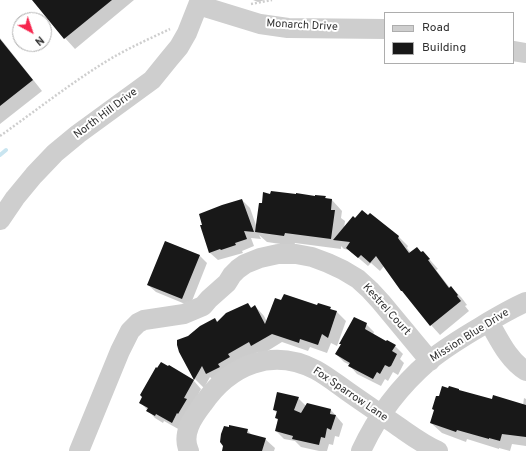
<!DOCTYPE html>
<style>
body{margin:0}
#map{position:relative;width:526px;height:451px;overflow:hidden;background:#fff;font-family:Overpass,sans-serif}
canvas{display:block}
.legend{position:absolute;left:384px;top:12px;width:130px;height:52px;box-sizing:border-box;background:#fff;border:1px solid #adadad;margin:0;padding:5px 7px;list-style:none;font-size:12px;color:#313131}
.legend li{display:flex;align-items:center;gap:8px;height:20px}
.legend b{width:20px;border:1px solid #adadad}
.north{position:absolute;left:12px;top:12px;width:40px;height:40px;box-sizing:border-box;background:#fff;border:1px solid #adadad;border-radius:50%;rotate:140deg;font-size:11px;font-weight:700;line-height:16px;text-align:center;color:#313131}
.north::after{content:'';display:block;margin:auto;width:14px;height:18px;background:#f6254d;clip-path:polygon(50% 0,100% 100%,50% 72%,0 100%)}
</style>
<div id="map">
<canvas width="526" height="451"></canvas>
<ul class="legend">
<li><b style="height:5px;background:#cecece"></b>Road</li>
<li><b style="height:11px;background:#181818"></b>Building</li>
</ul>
<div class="north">N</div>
</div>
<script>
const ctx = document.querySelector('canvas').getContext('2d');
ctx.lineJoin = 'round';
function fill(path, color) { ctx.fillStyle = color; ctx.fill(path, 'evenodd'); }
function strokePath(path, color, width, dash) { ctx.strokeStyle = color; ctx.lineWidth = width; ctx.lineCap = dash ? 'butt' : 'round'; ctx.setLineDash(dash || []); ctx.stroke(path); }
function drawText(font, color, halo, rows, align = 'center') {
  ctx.font = font + ' Overpass,sans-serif'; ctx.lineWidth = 4; ctx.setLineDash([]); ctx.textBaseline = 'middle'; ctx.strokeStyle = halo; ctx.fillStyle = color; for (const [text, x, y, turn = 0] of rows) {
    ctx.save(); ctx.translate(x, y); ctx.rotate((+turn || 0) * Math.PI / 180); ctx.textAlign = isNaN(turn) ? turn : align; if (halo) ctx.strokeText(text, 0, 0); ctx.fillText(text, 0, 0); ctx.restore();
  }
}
const shadow = new Path2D(`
 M33 0H134L75 49 65 38Z
 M253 0H265L258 2Z
 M0 38 42 91 0 124Z
 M271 195 325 197 328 200H332L342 211 341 218 345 221 344 229 356 220 368 216 370 214 399 237 408 246 407 248 411 253 417 248 422 253 423 252 438 269 436 270 450 288 451 287 461 297 467 305 465 306 469 311 440 335 431 325 384 266 380 271 371 263 368 266 349 250 344 249 341 246V249L295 243 294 246 267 242 259 235 261 239 251 238 254 246 242 251 243 253 218 260 210 253 201 226 242 200 250 208 257 228 263 204Z
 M199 255 207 263 190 306 156 292 148 285Z
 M248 304 252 308 255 306 264 316 267 322 318 307 330 308 332 310 337 312 346 321 337 346 331 343 327 353 310 347 308 351 282 342 261 355 258 352 236 364 216 383 210 377 204 388 195 379 180 352 188 337 215 319 218 322Z
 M366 324 374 332 373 335 395 346 403 354 400 359 404 363 398 375 393 372 388 381 385 379 381 386 357 374 350 366V365L344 362 336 354 342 345 340 343Z
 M194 381 201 389 180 430 164 421 163 423 155 418 140 402Z
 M460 391 492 401 523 405 524 398 526 399V446L512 444 510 451 499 448V449L467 439 466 442 442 433 431 423Z
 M298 398 306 406 331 410 343 424 339 437 335 436 333 445 329 444 327 451H319L301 447 295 441 284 439 276 431 279 421 276 418 277 413 274 410Z
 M247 430 253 436 265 439 275 448 274 451H223Z`);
const stream = new Path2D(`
 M0 155 6 150`);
const building = new Path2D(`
 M32 0H112L64 39Z
 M0 39 33 80 0 106Z
 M271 191 296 194V193L315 196V195L326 196 325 198 332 199 331 210H335L331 239 285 233 284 236 255 232 259 203H262L263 192 270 194Z
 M242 199 254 232 244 231 247 239 235 243 236 245 221 250 220 249 209 253 200 225H202L199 214 222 205Z
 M362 210 368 215 370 213 399 236 398 238 409 253 417 247 421 252 423 251 430 259 428 260 449 288 451 286 458 295 457 296 461 301 430 326 402 291H401L376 256 370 263 361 255 358 258 346 248 350 242 333 240 353 216 355 218Z
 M165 241 200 255 182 299 147 285Z
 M284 294 317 305 318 303 331 307 330 309 337 311 328 338 322 334 318 345 300 339 299 343 272 334 251 346 249 342 228 354 230 357 218 364 220 367 206 374 202 366 194 380 179 352 177 345V340L188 336 200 326 215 318 217 322 226 313 248 303 251 308 255 305 265 324 275 298 281 300Z
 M354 317 367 323 365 329 386 341 387 340 396 345 392 351 397 354 391 366 389 367 385 365 380 374 377 372 373 379 348 366 350 363 335 354 341 344H339Z
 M161 362 168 366 169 365 194 380 184 398 187 399 178 414 177 413 172 423 156 414 155 416 146 411 148 408 139 403 142 397 140 395 156 367 157 368Z
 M442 386 448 388 449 386 459 389V390L492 399 493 395 526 405V437L502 434 500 441 489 438V439L457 430 456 432 430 423 434 410 432 409 436 396H439Z
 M277 392 299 397 294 410 301 413 307 403 331 409 330 414 336 415 331 430 327 428 325 438 321 437 319 445 292 439 293 436 275 431 278 419 275 418 277 411 273 410Z
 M229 425 248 429 247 433 266 438 262 451H222L223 446 220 442 221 434 224 426 229 427Z`);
const path = new Path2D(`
 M251 4 272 0
 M0 136C34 112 67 86 102 64 124 50 147 40 170 29`);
const minor = new Path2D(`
 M198 5 260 24 288 28 385 29
 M513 51 526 53
 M0 220 15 198 34 175 55 153 78 134 152 80 169 59 179 47 187 33 200 0
 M489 322C499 339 508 360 526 371
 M79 451 120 351 130 331 138 323 144 320 184 314 203 306 209 299 227 283 232 275 238 269 245 264 260 258 278 254H296L312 257 328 263 343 270 358 279 370 290 381 302 430 361
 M189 451C181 434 193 417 203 404 230 365 272 347 316 370 327 376 337 384 347 391 364 403 382 415 399 427 412 436 424 445 438 451
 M361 451C377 416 400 386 429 361 445 348 463 337 480 327 495 318 510 309 526 302`);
const streetNames = [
 ["Monarch Drive",302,26,3],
 ["North Hill Drive",106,114,-37],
 ["Kestrel Court",386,310,48],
 ["Mission Blue Drive",470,336,-32],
 ["Fox Sparrow Lane",350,395,34]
];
fill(shadow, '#0003');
strokePath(stream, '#c9e5f0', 4);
fill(building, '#181818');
strokePath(path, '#cecece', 2.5, [2, 2]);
strokePath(minor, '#cecece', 20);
drawText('11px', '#313131', '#fff', streetNames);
</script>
